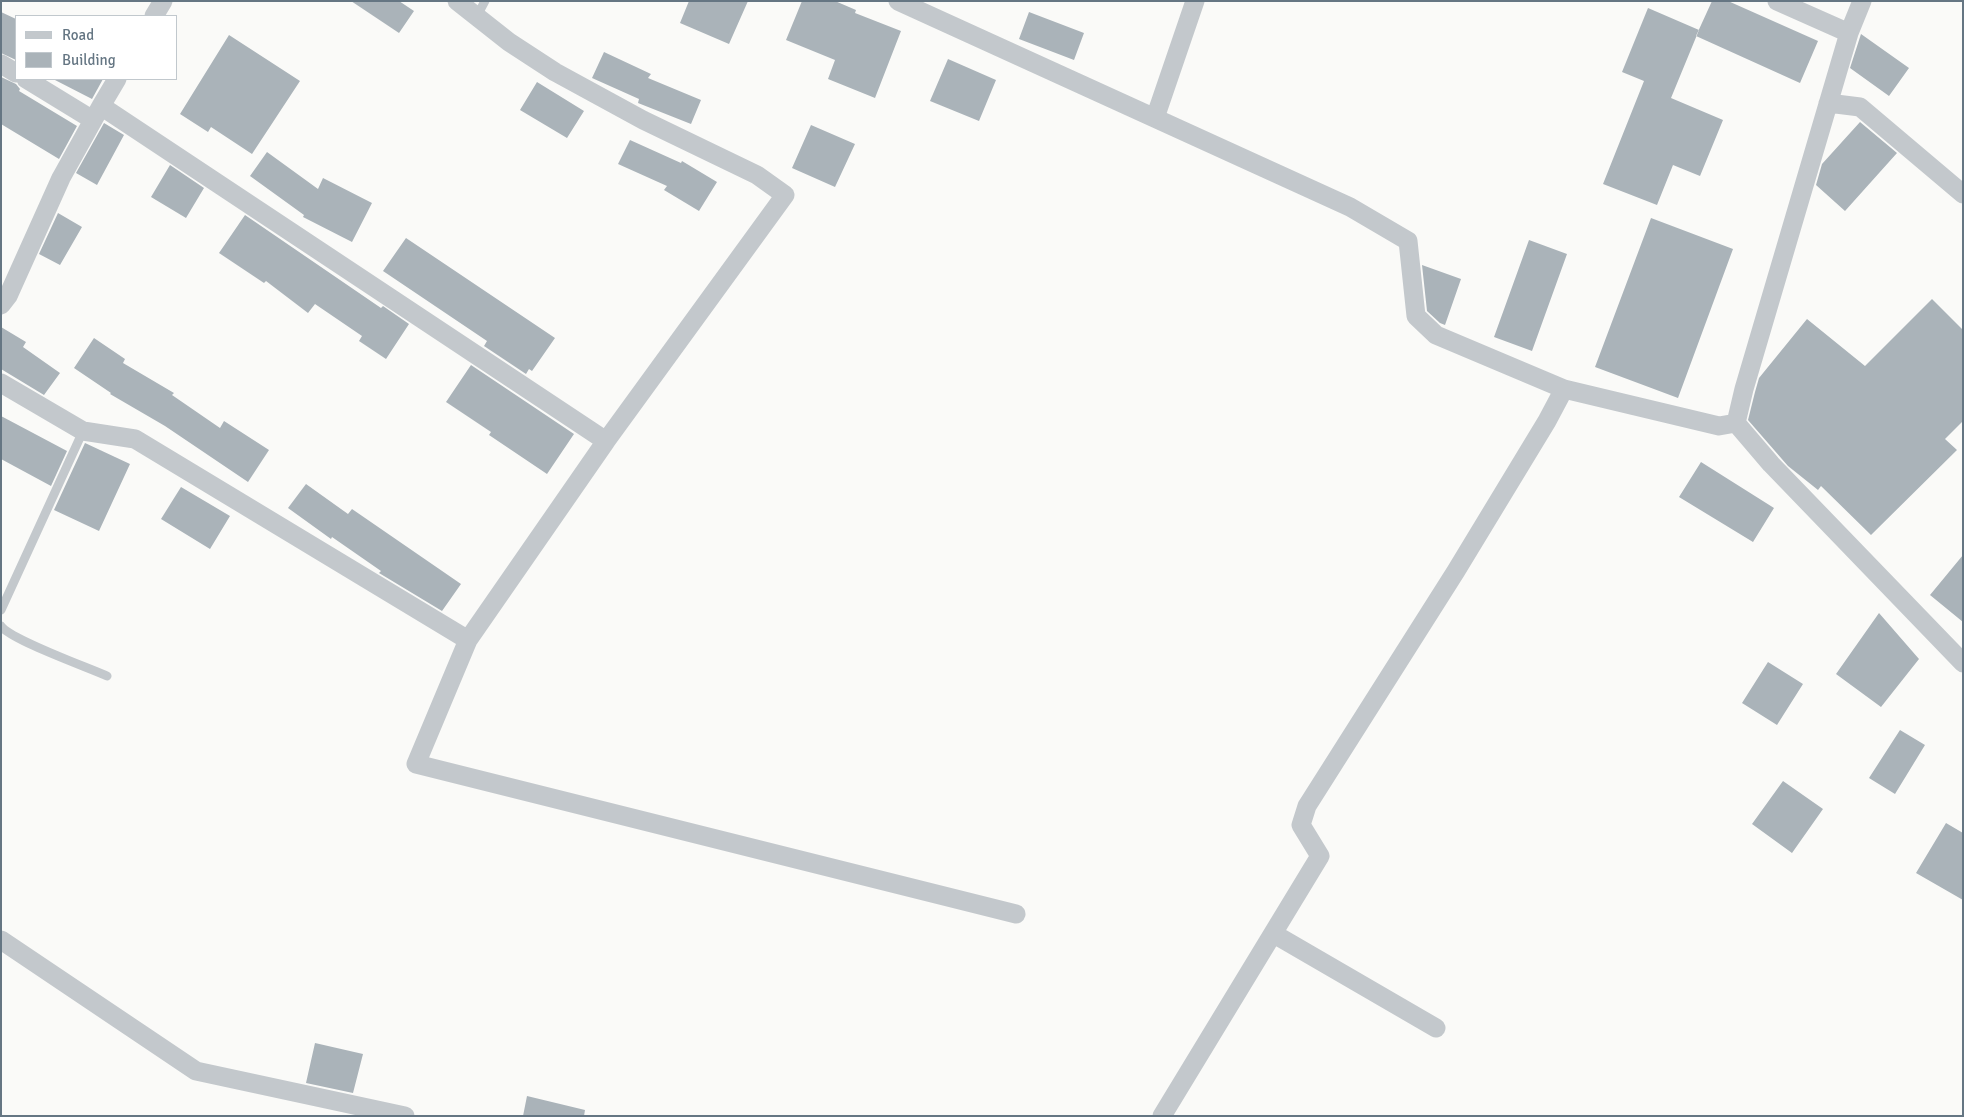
<!DOCTYPE html>
<style>
body{margin:0}
#map{position:relative;width:1964px;height:1117px;overflow:hidden;background:#fafaf8;font-family:Signika,sans-serif}
canvas{display:block}
.frame{position:absolute;inset:0;border:2px solid #657683;pointer-events:none}
.legend{position:absolute;left:15px;top:15px;width:162px;height:65px;box-sizing:border-box;background:#fff;border:1px solid #c1c8cd;margin:0;padding:6px 9px;list-style:none;font-size:15px;color:#657683}
.legend li{display:flex;align-items:center;gap:10px;height:25px}
.legend b{width:25px;border:1px solid #c1c8cd}
</style>
<div id="map">
<canvas width="1964" height="1117"></canvas>
<div class="frame"></div>
<ul class="legend">
<li><b style="height:6px;background:#c3c8cc"></b>Road</li>
<li><b style="height:14px;background:#aab3b9"></b>Building</li>
</ul>
</div>
<script>
const ctx = document.querySelector('canvas').getContext('2d');
ctx.lineJoin = 'round';
function fill(path, color) { ctx.fillStyle = color; ctx.fill(path, 'evenodd'); }
function strokePath(path, color, width, dash) { ctx.strokeStyle = color; ctx.lineWidth = width; ctx.lineCap = dash ? 'butt' : 'round'; ctx.setLineDash(dash || []); ctx.stroke(path); }
const building = new Path2D(`
 M351 1H399L414 11 399 33Z
 M689 1H748L729 44 680 23Z
 M802 1H835L856 10 855 13 901 31 875 98 828 79 835 60 786 40Z
 M1712 1H1728L1818 41 1800 83 1696 36Z
 M1648 8 1699 30 1671 98 1723 120 1700 176 1673 165 1657 205 1603 184 1644 81 1622 72Z
 M1 12 16 19V60L1 53Z
 M1029 12 1084 33 1074 60 1019 39Z
 M1861 34 1909 68 1889 96 1850 68Z
 M229 35 300 81 252 154 211 127 208 132 180 114Z
 M604 52 651 74 648 78 701 100 691 124 638 103 639 99 592 78Z
 M948 59 996 80 979 121 930 101Z
 M1 77 16 84 20 89 19 91 77 126 59 159 1 124Z
 M53 79H103L92 99Z
 M537 82 584 111 567 138 520 110Z
 M1860 122 1897 153 1845 211 1816 185 1822 164Z
 M104 123 124 135 97 185 76 173Z
 M811 125 855 144 835 187 792 168Z
 M630 140 681 163 682 161 717 182 699 211 664 190 667 186 618 164Z
 M267 152 318 189 323 178 372 203 352 242 303 217 304 215 250 176Z
 M170 165 204 188 186 218 151 197Z
 M58 213 82 227 60 265 39 254Z
 M245 215 381 308 383 306 409 324 386 359 359 341 362 336 315 304 308 313 266 281 264 283 219 253Z
 M1651 218 1733 249 1678 398 1595 367Z
 M406 238 555 338 532 371 529 369 526 374 484 346 487 341 383 271Z
 M1529 240 1567 254 1532 351 1494 337Z
 M1422 265 1461 279 1445 325 1440 323 1427 311Z
 M1932 299 1963 330V421L1945 439 1957 450 1871 535 1821 486 1818 490 1788 466 1748 420 1755 392 1759 378 1807 319 1865 366Z
 M1 327 26 342 23 347 60 373 44 395 1 369Z
 M94 338 125 359 123 363 174 393 172 395 220 428 224 421 269 450 248 482 165 426 110 394 111 393 74 368Z
 M471 365 574 434 547 474 489 435 491 432 446 402Z
 M1 416 67 451 51 486 1 459Z
 M85 443 130 464 99 531 54 510Z
 M1701 462 1774 508 1753 542 1679 497Z
 M306 484 348 514 352 509 461 584 442 611 384 576 379 573 381 571 332 537 331 539 288 508Z
 M181 487 230 516 210 549 161 519Z
 M1963 555V622L1930 595Z
 M1879 613 1919 659 1881 707 1836 674Z
 M1768 662 1803 684 1777 725 1742 703Z
 M1900 730 1925 745 1895 794 1869 778Z
 M1783 781 1823 809 1792 853 1752 824Z
 M1946 823 1963 833V900L1916 873Z
 M315 1043 363 1054 353 1093 306 1083Z
 M527 1096 585 1110 584 1116H523Z`);
const lane = new Path2D(`
 M477 16 485 1
 M1 610 83 431
 M1 626C11 640 87 667 107 676`);
const street = new Path2D(`
 M457 1 509 42 555 72 643 120 757 175 785 195 606 441 468 640 416 764 1016 914
 M898 1 1350 207 1408 241 1416 316 1436 335 1564 389 1719 426 1736 423
 M1777 1 1849 33
 M1862 1 1849 33 1744 389 1736 423 1771 464 1963 663
 M154 16 163 1
 M1 64 16 73
 M26 79 93 120
 M117 79 101 106 606 441
 M1828 103 1860 107 1963 194
 M1155 118 1195 1
 M1 305 8 296 61 178 101 106
 M1 383 83 431 135 439 468 640
 M1274 934 1436 1028
 M1 940 196 1071 405 1116
 M1162 1116 1320 856 1301 825 1307 806 1456 571 1547 421 1564 389`);
fill(building, '#aab3b9');
strokePath(lane, '#c3c8cc', 9);
strokePath(street, '#c3c8cc', 19);
</script>
